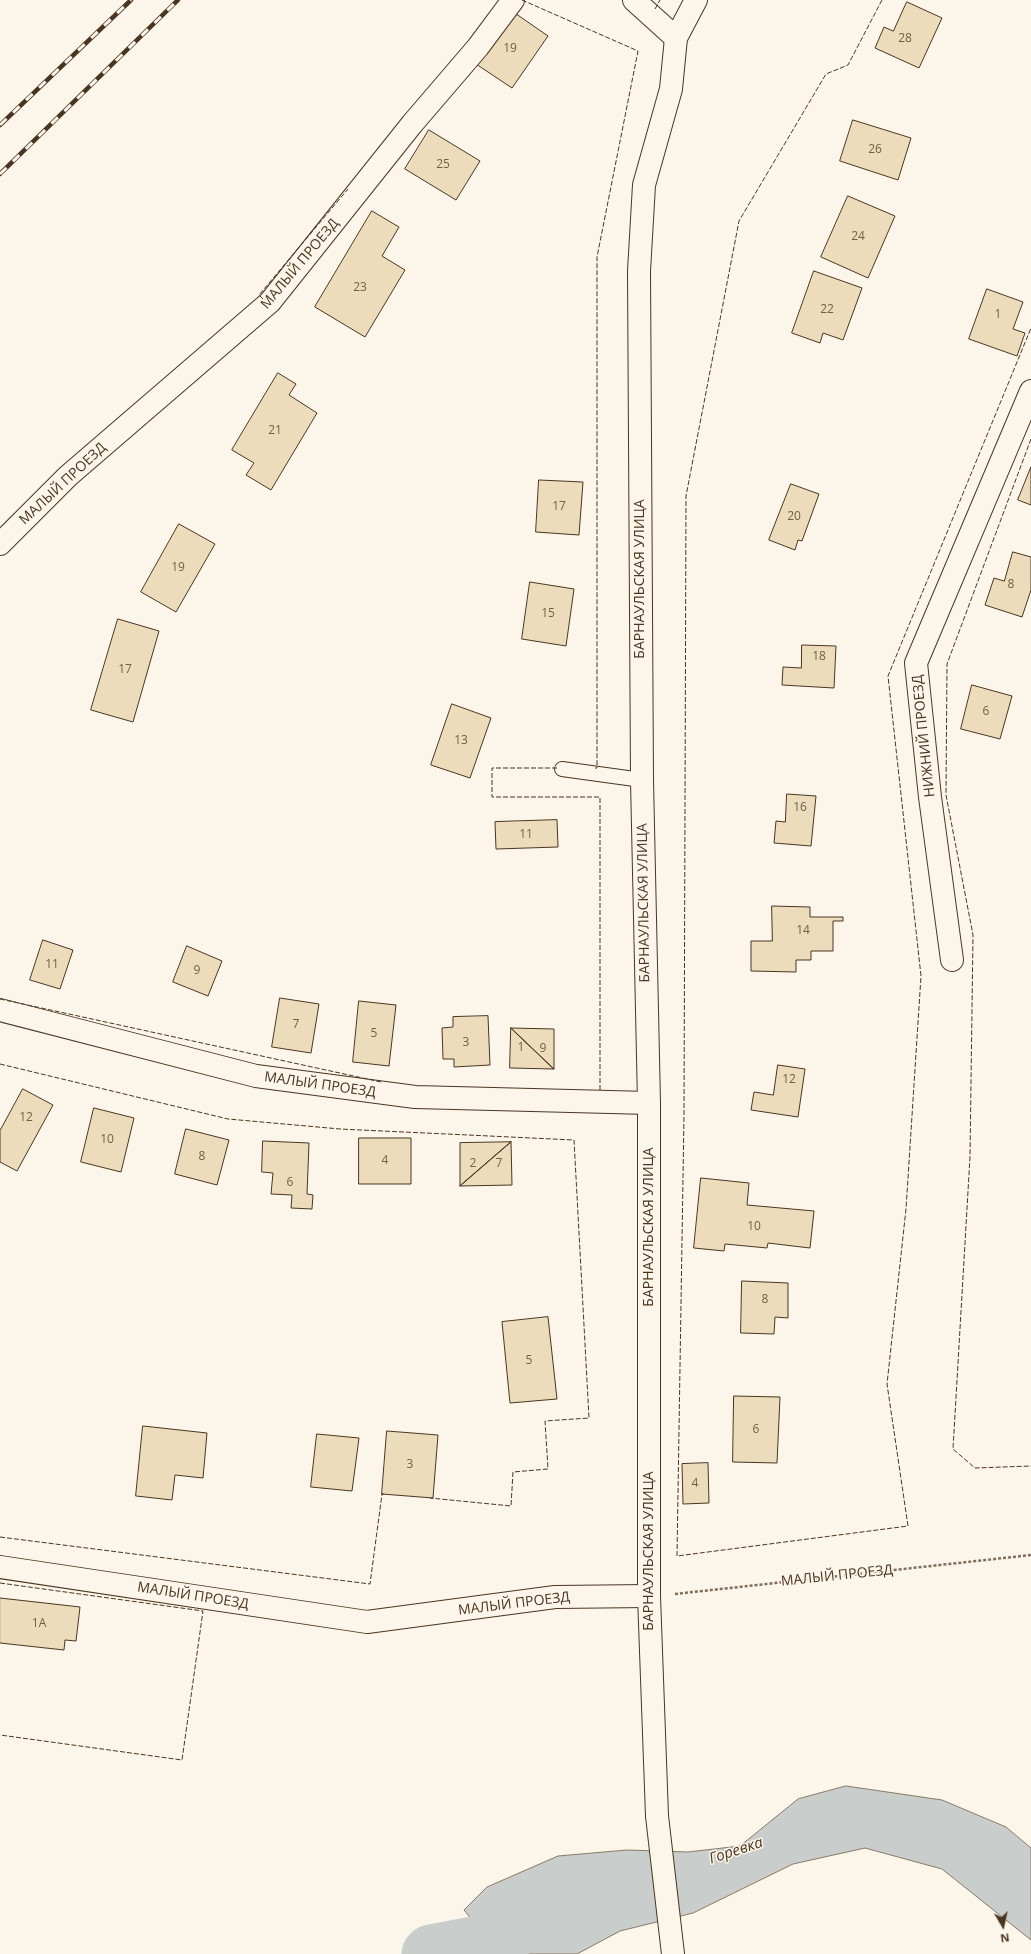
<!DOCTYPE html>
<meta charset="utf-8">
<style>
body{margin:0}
#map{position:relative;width:1031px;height:1954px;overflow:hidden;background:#fbf6e9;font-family:"Open Sans",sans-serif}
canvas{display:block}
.north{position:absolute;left:983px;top:1906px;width:40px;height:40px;-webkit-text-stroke:3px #fbf6e9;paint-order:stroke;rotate:171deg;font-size:11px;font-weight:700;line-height:16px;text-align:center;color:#4a3520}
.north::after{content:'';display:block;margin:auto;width:14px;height:18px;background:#4a3520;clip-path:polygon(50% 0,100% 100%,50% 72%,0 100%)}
</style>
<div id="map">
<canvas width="1031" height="1954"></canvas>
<div class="north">N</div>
</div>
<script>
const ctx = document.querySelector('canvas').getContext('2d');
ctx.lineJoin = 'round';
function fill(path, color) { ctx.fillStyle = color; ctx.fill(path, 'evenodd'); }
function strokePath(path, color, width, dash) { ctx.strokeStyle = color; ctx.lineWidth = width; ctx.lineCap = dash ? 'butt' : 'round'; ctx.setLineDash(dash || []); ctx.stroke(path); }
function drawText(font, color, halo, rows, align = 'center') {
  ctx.font = font + ' "Open Sans",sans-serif'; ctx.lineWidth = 3; ctx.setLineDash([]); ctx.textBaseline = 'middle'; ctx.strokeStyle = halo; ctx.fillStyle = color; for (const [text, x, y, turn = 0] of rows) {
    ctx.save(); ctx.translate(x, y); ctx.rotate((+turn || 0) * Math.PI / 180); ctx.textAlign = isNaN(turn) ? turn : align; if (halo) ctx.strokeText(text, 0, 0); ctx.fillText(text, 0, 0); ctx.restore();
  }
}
const water = new Path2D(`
 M846 1786 942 1800 1006 1827 1031 1848V1940L942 1869 865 1848 793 1864 693 1913 620 1931 577 1954H519L489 1941 464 1910 487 1887 558 1856 627 1850 688 1852 740 1846 798 1799Z`);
const river = new Path2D(`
 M429 1954 431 1952 489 1941 559 1910`);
const building = new Path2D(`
 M907 2 942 18 919 68 875 48 884 27 893 31Z
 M509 9 548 36 512 88 473 62Z
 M853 120 911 138 898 180 840 161Z
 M429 130 480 161 456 200 405 169Z
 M848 196 895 216 868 278 821 257Z
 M372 211 399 227 382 256 405 270 365 337 315 307Z
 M814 271 862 288 843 340 823 333 820 343 792 333Z
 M987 289 1023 302 1013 329 1025 333 1017 356 969 339Z
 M278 373 296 384 289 395 317 413 271 490 246 475 254 463 232 450Z
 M1031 467V505L1018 500Z
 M539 480 583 482 579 535 536 532Z
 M791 484 819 494 802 541 798 540 795 550 769 540Z
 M179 524 215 544 176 612 141 592Z
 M1013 552 1031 557V590L1022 617 985 605 994 578 1004 581Z
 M530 582 574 589 566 646 522 639Z
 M118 619 159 631 133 722 91 710Z
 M802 645 836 646 834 688 782 685 783 667 801 668Z
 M972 685 1012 696 1000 739 961 729Z
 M452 704 491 718 470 778 431 765Z
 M787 794 816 796 811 846 774 843 776 821 785 822Z
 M557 820 558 847 496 849 495 822Z
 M772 906 810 907V917H843V921H833V951H811V960H796V972L751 971V941H772Z
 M43 940 73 950 60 989 30 980Z
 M187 946 222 961 208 996 173 982Z
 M280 998 319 1004 311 1053 272 1047Z
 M359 1001 396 1005 389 1066 353 1062Z
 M488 1016 490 1065 454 1067V1059H443L442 1028 453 1027V1017Z
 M511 1028 554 1029V1069Z
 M511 1028 554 1069 510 1068Z
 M778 1065 805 1069 798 1117 751 1110 754 1092 773 1095Z
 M23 1089 53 1105 17 1171 0 1162V1131Z
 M94 1108 134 1118 121 1172 81 1162Z
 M186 1129 229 1140 217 1185 175 1174Z
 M359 1138H411V1184H359Z
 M263 1141 309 1143 307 1194 313 1195 312 1209 291 1208 292 1195 271 1194 273 1173 262 1172Z
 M511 1142 512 1185 460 1186Z
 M511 1142 460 1186V1143Z
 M701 1178 749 1183 747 1205 814 1211 810 1248 768 1243 767 1248 725 1244 724 1251 694 1248Z
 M742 1281 788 1283V1318L775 1317 774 1334 741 1333Z
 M548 1317 557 1399 510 1403 502 1322Z
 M734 1396 780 1397 777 1463 733 1462Z
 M143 1426 207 1433 203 1478 175 1475 172 1500 136 1496Z
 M387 1431 438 1435 433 1498 382 1494Z
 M317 1434 359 1438 352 1491 311 1487Z
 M708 1463 709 1503 683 1504 682 1464Z
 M0 1598 80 1607 76 1641 65 1640 64 1650 0 1643Z`);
const path = new Path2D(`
 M675 1594 1031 1555`);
const service = new Path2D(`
 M562 769 642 780`);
const minor = new Path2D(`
 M634 0 676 38
 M0 544 68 476 270 302 412 124 478 47 513 0
 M952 960 930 797 916 663 1031 391
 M0 1010 256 1076 415 1097 649 1103
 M0 1567 367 1622 555 1597 649 1596`);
const tertiary = new Path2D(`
 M673 1954 657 1816 649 1596V1103L642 780 639 271 644 185 671 89 676 38 696 0`);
const rail = new Path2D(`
 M0 125 131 0
 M0 174 178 0`);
const fence = new Path2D(`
 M522 0 638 51 597 257V768H595
 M882 0 848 65 826 74 739 221 686 496 684 1115 677 1556 908 1526 887 1384 906 1209 921 976 888 676 1031 328
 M655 9 660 0
 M263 299 259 295 348 189
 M1031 439 947 664 946 795 973 935 970 1157 953 1449 975 1468 1031 1466
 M557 768H492V797H600V1092
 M0 999 381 1082
 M0 1064 228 1119 340 1129 574 1140 589 1418 545 1421 548 1469 513 1472 511 1506 430 1498
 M0 1537 370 1584 382 1494H384
 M0 1583 203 1611 182 1760 0 1735`);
const numberNames = [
 ["28",905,39],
 ["19",510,49],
 ["26",875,150],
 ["25",443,165],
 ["24",858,237],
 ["23",360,288],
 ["22",827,310],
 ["1",998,315],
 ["21",275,431],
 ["17",559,507],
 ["20",794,517],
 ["19",178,568],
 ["8",1011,585],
 ["15",548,614],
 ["18",819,657],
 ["17",125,670],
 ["6",986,712],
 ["13",461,741],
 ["16",800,808],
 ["11",526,835],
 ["14",803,931],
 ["11",52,965],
 ["9",197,971],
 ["7",296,1025],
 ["5",374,1034],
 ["3",466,1043],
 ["1",521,1048],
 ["9",543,1049],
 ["12",789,1080],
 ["12",26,1118],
 ["10",107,1140],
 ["8",202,1157],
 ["4",385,1161],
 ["2",473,1164],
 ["7",499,1164],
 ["6",290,1183],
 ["10",754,1227],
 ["8",765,1300],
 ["5",529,1361],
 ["6",756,1430],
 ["3",410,1465],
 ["4",695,1484],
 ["1А",39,1624]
];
const streetNames = [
 ["МАЛЫЙ ПРОЕЗД",300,264,-50],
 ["МАЛЫЙ ПРОЕЗД",63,484,-43],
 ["БАРНАУЛЬСКАЯ УЛИЦА",640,579,-90],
 ["НИЖНИЙ ПРОЕЗД",924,736,-96],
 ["БАРНАУЛЬСКАЯ УЛИЦА",644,903,-91],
 ["МАЛЫЙ ПРОЕЗД",320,1085,8],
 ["БАРНАУЛЬСКАЯ УЛИЦА",649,1227,-90],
 ["БАРНАУЛЬСКАЯ УЛИЦА",649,1551,-90],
 ["МАЛЫЙ ПРОЕЗД",837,1576,-6],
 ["МАЛЫЙ ПРОЕЗД",193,1596,9],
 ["МАЛЫЙ ПРОЕЗД",514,1604,-7]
];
const waterNames = [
 ["Горевка",736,1851,-18]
];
fill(water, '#c9cecd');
strokePath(water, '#887966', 1);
strokePath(river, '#c9cecd', 55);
fill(building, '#ecdcbc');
strokePath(building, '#4a3520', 1);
strokePath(service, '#4a3520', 16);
strokePath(minor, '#4a3520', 24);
strokePath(tertiary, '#4a3520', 24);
strokePath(path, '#7f6f5c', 2.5, [3, 2]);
strokePath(service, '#fbf6e9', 14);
strokePath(minor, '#fbf6e9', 22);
strokePath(tertiary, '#fbf6e9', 22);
strokePath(rail, '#4a3520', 4.5);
strokePath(rail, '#fbf6e9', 3, [9]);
strokePath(fence, '#4a3520', 1, [5, 2]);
drawText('12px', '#725f47', null, numberNames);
drawText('14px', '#4a3520', '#fbf6e9', streetNames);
drawText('italic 15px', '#4a3520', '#fbf6e9', waterNames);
</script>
